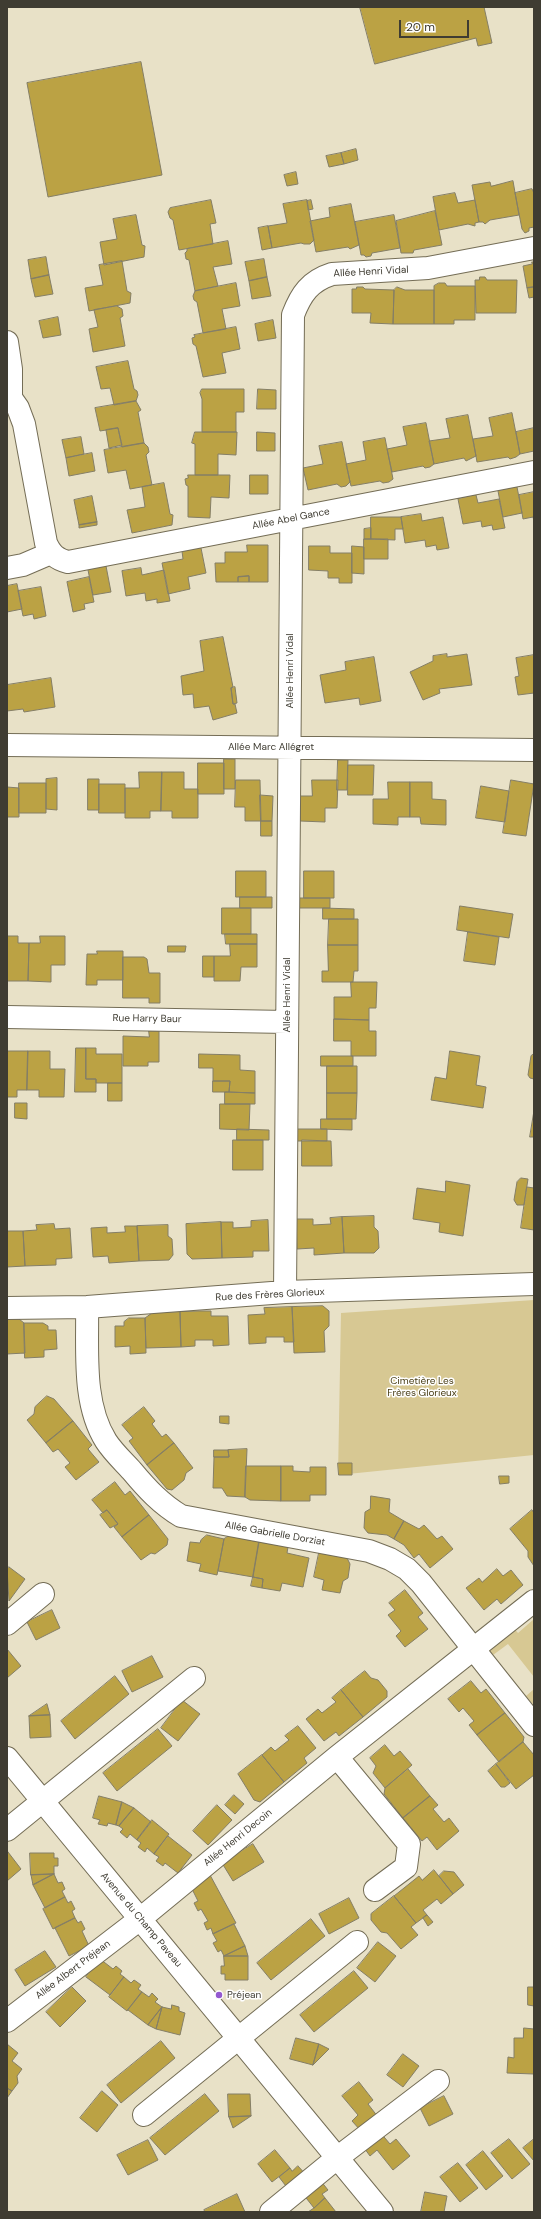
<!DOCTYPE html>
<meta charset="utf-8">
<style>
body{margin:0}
#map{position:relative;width:541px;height:2219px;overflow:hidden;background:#e8e1c7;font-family:"DM Sans",sans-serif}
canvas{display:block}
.frame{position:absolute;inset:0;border:8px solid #3f3c32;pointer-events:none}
.scale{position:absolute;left:399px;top:20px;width:70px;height:18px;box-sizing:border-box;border:2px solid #3f3c32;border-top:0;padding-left:5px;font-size:12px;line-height:14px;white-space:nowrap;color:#3f3c32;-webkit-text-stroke:3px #fff;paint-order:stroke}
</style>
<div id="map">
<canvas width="541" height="2219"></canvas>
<div class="frame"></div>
<div class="scale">20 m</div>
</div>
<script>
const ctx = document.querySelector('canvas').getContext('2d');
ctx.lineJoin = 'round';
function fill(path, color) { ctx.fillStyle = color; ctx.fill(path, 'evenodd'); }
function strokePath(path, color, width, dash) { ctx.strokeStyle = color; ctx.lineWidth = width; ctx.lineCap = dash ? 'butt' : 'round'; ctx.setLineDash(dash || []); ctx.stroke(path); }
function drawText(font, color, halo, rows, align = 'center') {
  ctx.font = font + ' "DM Sans",sans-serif'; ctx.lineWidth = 3; ctx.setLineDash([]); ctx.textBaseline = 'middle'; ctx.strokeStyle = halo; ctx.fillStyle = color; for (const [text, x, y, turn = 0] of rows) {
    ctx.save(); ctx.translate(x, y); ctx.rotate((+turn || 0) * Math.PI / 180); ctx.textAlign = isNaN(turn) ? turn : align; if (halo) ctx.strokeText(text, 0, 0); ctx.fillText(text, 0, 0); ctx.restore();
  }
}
const green = new Path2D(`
 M534 1300V1455L338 1475 341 1313Z
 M534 1619V1677L508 1644 493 1655 487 1649 511 1625 518 1633Z
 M534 1689V1705L526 1696Z`);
const building = new Path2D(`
 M360 7H484L492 43 478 46 476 38 375 64Z
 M141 62 162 175 48 197 27 83Z
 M356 149 358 160 344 164 341 153Z
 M341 153 344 164 329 167 326 156Z
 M296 172 298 184 287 186 284 175Z
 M513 181 519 215 490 220 485 224 483 222H479L472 185 490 182 491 186Z
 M532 189 534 193V227L529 228V231L525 233 522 229 515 193Z
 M455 193 458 203 475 200 479 222 475 223V226L468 224 439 230 433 197Z
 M211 200 216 223 210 224 213 244 179 250 173 220 170 218 168 212 170 208Z
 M307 200 314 240 310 244H304L301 243 272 248 268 226 287 223 283 204Z
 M311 200 313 209 308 210 307 201Z
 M351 204 359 245 350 249 348 247 316 252 310 221 330 217 329 208Z
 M435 211 442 245 414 250 413 253H401L396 221Z
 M136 215 142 245 145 246 144 257 104 265 100 242 117 239 113 219Z
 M394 215 400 248 372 253 371 256 366 257 364 255H361L355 222Z
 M268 226 272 248 262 250 258 228Z
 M228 241 232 264 213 267 218 286 195 291 189 260 186 259 185 253 187 251V249Z
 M46 257 49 275 31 279 28 260Z
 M264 259 267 277 249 281 245 262Z
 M122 261 127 291 131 293 130 303 89 311 85 288 103 285 99 265Z
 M532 262H534V287L527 288 523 266 532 264Z
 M49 275 53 294 35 297 31 279Z
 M267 277 271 296 252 299 249 281Z
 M480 277H485L487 280H517L516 313H476L475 280H479Z
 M236 283 240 306 222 309 226 329 203 333 197 302 194 300 193 296 195 291Z
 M439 283H445L447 286H475V320H454V324H434V286Z
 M357 287H363L365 289 394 290 393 324 370 323 371 313H352V289H356Z
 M397 287 405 290H434V324H393L394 290Z
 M534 287V297L529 298 527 288Z
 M117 306 122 309 123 316 120 318 125 346 93 352 89 329 98 327 94 310Z
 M58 317 61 335 43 338 39 321Z
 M273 320 276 338 258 341 255 324Z
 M236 327 240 349 222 353 226 373 203 377 196 346 193 344 192 338 195 337 194 335Z
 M128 361 134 389 137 391 138 395 136 401 114 405 110 388 101 389 96 367Z
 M202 389H244V412H236V432H202V399L200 393Z
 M258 389 276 390V409H257Z
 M136 401 141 410 138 412 144 443 122 447 118 428 100 431 95 408Z
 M512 413 520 454 516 457 510 459 508 457 477 462 473 439 493 436 489 418Z
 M468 415 476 456 466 461 464 458 434 464 429 441 450 438 446 419Z
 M426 423 434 464 430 467 425 468 423 466 392 472 387 449 407 445 403 427Z
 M118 428 122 445 109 448 106 430Z
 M534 428V451L520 454 516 432Z
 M195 432H237L236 455 218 454V475H195V444L192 443Z
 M257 432 275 433V451H257Z
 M81 437 84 454 66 458 62 440Z
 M385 438 393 479 389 482 383 483 380 481 351 486 346 464 366 460 363 442Z
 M342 442 350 482 346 486 341 487 337 484 308 490 303 468 323 464 319 446Z
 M144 443 148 447 149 452 146 455 152 485 130 489 126 470 108 473 104 450Z
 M92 453 95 471 69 476 66 458Z
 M188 475H230L229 498 211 497 210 518 188 517V486L186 485 185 479 188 478Z
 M250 475H268V494H250Z
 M164 483 170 514 173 515 172 525 132 533 127 510 145 507 142 487Z
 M517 487 522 513 503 517 498 491Z
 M534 492V521L533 517 523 519 519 495Z
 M476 495 478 503 499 499 505 528 493 530 492 525 482 527 481 521 463 524 458 499Z
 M92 496 97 522 79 525 74 500Z
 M421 514 422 521 443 517 449 548 437 550 436 545 426 547 425 540 405 543 401 517Z
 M371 517H401L403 529H395V540L371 539Z
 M97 522V525L79 528V525Z
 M371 528V539H364V529Z
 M364 539H388V559H364Z
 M247 545H268V582H249V576L238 577V582H216L215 563H225V552H247Z
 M309 546H330V553H352V583H339V578H328V571L309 570Z
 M352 546 364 547V574L352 573Z
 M201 548 206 573 188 577 190 589 168 594 162 563 183 559 182 551Z
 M106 566 111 592 93 595 88 570Z
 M141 568 142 575 164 570 170 601 157 603V599L146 601 145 593 126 596 122 571Z
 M249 576V582H238V577Z
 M89 577 94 602 84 604 85 609 73 612 67 582Z
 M17 584 22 609 7 612V586Z
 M41 587 46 616 34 619 33 614 23 616 18 591Z
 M223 637 233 687 231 688 233 704H235L237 713 213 720 209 706 194 708 193 694 183 695 181 676 204 671 200 641Z
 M447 654V657L467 654 472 685 439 689 440 693 423 700 410 672 433 661V656Z
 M534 655V693L518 695 515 677 519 676 516 658Z
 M374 657 381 701 360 705 359 698 325 703 320 675 346 670 345 662Z
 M51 678 55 707 24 712 23 709 7 711V685Z
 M235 687 237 703 233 704 231 688Z
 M224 759H235V789H224Z
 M338 760H348L347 790H337Z
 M198 763H224V794H198Z
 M348 765H374L373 795H348Z
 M139 772H162L161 811H150V818H125V788H139Z
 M162 772H184V789H198V818H172V811H161Z
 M57 778V810L46 809V779Z
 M88 779H99V810H88Z
 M236 780H260L261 821H245V807H235Z
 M312 780H338L337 808H325V822L300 821V796H312Z
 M511 780 534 784 526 836 503 833Z
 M388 782H410V817H398V825L373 824V799H388Z
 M410 782H432V799L446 800V825L421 824 420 817H410Z
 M19 783H46V813H19Z
 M99 784H125V813H99Z
 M481 786 509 791 505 822 476 818Z
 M7 787 19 788V817H7Z
 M260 795 273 796 272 821H261Z
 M261 821H272V836H261Z
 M236 871H266V897H236Z
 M304 871H334V898H304Z
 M240 897H272V908H240Z
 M299 898H330V908H298Z
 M460 906 513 914 509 938 457 930Z
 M222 908H251V934H222Z
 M323 908 354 909V919H323Z
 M329 919H358V945H328Z
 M468 932 499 937 495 965 464 961Z
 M225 934H257V944H226Z
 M7 936H18V943H29L28 981H7Z
 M40 936H65V965H51V982L28 981 29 943H40Z
 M230 944H257V967H241L240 981H214V956H230Z
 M328 945H358V971H354L353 982H322V971H328Z
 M168 946H186L185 952H168Z
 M97 951H123V980H97V985H86L87 954H97Z
 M203 956H214V977H203Z
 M123 957H144L147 959 149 973H160V1003H149V998H123Z
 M351 982H377L376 1008H369V1020L334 1019V997H351Z
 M334 1019 369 1020V1031H376V1056H351V1041H334Z
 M149 1031H159V1062H148V1066H123V1036L149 1037Z
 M76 1048H86V1079H96V1092H75Z
 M86 1048H96V1054H122V1083H96V1079H86Z
 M7 1051H28L27 1090H17V1097H7Z
 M28 1051H50V1069H65L64 1097H39V1090H27Z
 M450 1051 480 1056 476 1085 486 1087 483 1108 431 1100 435 1077 446 1079Z
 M199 1054 240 1055V1070L255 1071V1093L229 1092 230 1081H213V1068H199Z
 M534 1054V1079L530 1078 528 1075 531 1056Z
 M321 1056H353V1066H321Z
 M327 1066H357V1093H327Z
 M213 1081H230L229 1092H213Z
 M108 1083H122V1101H108Z
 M225 1092 255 1093V1104H225Z
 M327 1093H357L356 1119H327Z
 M15 1103H27V1119L15 1118Z
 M220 1104H250L249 1130 220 1129Z
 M534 1111V1137H530Z
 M321 1119H352V1130L321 1129Z
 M237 1129 269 1130V1140H237Z
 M297 1129H327V1141H297Z
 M233 1140H263V1170H233Z
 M302 1140 331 1141 332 1166H302Z
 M521 1178 528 1179 524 1205H517L514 1200 517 1182Z
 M446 1181 470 1185 463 1236 439 1232 440 1223 413 1219 417 1188 445 1192Z
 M527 1187 534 1188V1230L521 1228Z
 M374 1216V1227L378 1231 379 1248 374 1253H344L342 1217Z
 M342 1217 344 1253 314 1255V1248L297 1249 296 1219H313V1225L331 1224 330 1218Z
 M268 1220 269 1251H253V1257L222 1258 221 1222H233V1228L251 1227V1221Z
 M221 1222 222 1258 192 1259 187 1254 186 1224Z
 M54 1224 55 1229 70 1228 72 1258 56 1259V1265L25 1266 23 1231 37 1230 36 1225Z
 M168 1225V1236L172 1239 173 1255 169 1260 139 1261 137 1226Z
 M125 1226H137L139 1261 109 1263 108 1256 93 1257 91 1228 107 1227V1233L125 1232Z
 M7 1231H23L25 1266 7 1267Z
 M323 1306 329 1311V1326L324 1331 325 1352 294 1353 292 1307Z
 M292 1307 294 1342H284V1337H266V1343L249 1344 248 1315 265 1314 264 1308Z
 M200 1311H211V1316H228L229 1345 213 1346V1340H195V1346L181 1347 180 1312Z
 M180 1312 181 1347 146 1348 145 1318 152 1313Z
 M129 1318H145L146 1353 130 1354V1346L115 1347V1326H124V1322Z
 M7 1319H19L24 1323 25 1353 7 1354Z
 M24 1323H43L48 1326V1330H56L57 1349 44 1350V1357L25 1358Z
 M47 1396 54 1399 73 1421 46 1443 27 1420 34 1414 35 1407Z
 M144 1407 155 1421 152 1424 162 1437 166 1434 174 1443 147 1465 129 1441 133 1438 122 1425Z
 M220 1416H229V1424L220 1423Z
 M73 1421 92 1445 88 1449 99 1462 76 1480 65 1467 70 1463 58 1449 53 1452 46 1443Z
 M174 1443 193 1468 186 1473 184 1480 172 1490 167 1489 147 1465Z
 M247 1449 245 1497 227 1496 222 1488H213L214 1457H229L228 1450Z
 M214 1450H228L229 1457H214Z
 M338 1463H352V1475H339Z
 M246 1466H281V1501L250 1500 245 1497Z
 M281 1466H293V1471L310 1472V1467H326V1495H310V1501H281Z
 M499 1476H509V1483L500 1484Z
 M115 1482 125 1495 130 1491 149 1515 122 1537 114 1527 118 1524 107 1510 103 1513 92 1500Z
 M371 1496 390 1499 389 1512 404 1521 394 1539 387 1535 368 1533 364 1528 365 1512 370 1509Z
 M107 1510 118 1524 110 1528 100 1515Z
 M532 1510 534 1513V1566L528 1557V1551L510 1529Z
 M149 1515 168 1539 167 1545 155 1554 151 1553 141 1560 122 1537Z
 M404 1521 419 1529 424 1525 437 1539 442 1536 453 1549 430 1568 419 1554 414 1558 404 1545 394 1539Z
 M207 1535 224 1539 217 1575 199 1571 201 1564 187 1561 190 1542 200 1543 201 1540Z
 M229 1536 259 1542 253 1577 218 1571 224 1539Z
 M259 1542 288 1547 287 1553 309 1558 303 1587 282 1583 280 1591 262 1588 263 1579 253 1577Z
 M319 1553 347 1558 350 1564 348 1578 343 1581 340 1593 322 1590 324 1580 314 1577Z
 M9 1567 25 1579 9 1601 7 1569Z
 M497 1569 503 1576 511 1570 523 1585 501 1604 497 1599 484 1610 466 1588 479 1578 482 1582Z
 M253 1577 263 1579 262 1588 251 1586Z
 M405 1590 423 1613 418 1617 428 1629 405 1647 396 1636 401 1631 388 1615 395 1610 389 1603Z
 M52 1610 60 1628 36 1640 27 1622Z
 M7 1649 21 1666 7 1678Z
 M152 1656 163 1677 132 1692 122 1671Z
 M365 1671 371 1678 378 1680 387 1691V1697L363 1717 341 1690Z
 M115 1676 129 1694 75 1739 61 1721Z
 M471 1681 481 1693 486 1689 505 1713 477 1735 469 1725 474 1721 463 1708 459 1712 448 1699Z
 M341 1690 363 1717 339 1736 336 1732 324 1741 306 1719 318 1709 322 1713 336 1702 332 1698Z
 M182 1700 200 1714 178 1741 161 1728Z
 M47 1704 50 1715 29 1716Z
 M505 1713 524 1737 523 1742 499 1762 477 1735Z
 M50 1715 51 1737 30 1738 29 1716Z
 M298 1726 316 1748 304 1758 307 1763 284 1782 262 1755 271 1747 275 1751 289 1740 285 1736Z
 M158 1729 172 1746 117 1791 103 1773Z
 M523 1742 534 1755V1775L516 1789 496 1764Z
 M385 1745 394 1756 400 1751 412 1765 385 1788 373 1773 376 1766 370 1758Z
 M262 1755 284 1782 260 1802 254 1800 238 1774Z
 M496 1764 510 1783 505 1787H501L488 1771Z
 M408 1769 430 1796 403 1818 384 1794 385 1788Z
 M234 1795 244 1804 235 1814 225 1805Z
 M99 1796 122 1802 116 1825 108 1823 107 1826 98 1824 100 1820 93 1818Z
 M430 1796 438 1805 433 1809 444 1822 449 1818 459 1831 437 1850 427 1837 422 1841 403 1818Z
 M122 1802 134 1808 119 1826 116 1825Z
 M217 1805 232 1820 208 1845 193 1831Z
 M134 1808 151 1822 137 1840 130 1834 127 1838 120 1832 123 1829 119 1826Z
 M152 1820 169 1834 154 1854 147 1848 145 1852 138 1847 141 1843 137 1840Z
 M168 1836 192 1855 178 1873 165 1863 163 1866 156 1861 159 1857 154 1854Z
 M253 1844 264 1862 233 1881 222 1863Z
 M8 1852 21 1869 7 1881V1853Z
 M30 1853H54V1858H58V1866H54V1874L31 1875Z
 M434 1870 453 1894 441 1904 437 1899 423 1910 427 1915 416 1923 394 1896 419 1876 422 1880Z
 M444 1871 454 1872 464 1885 453 1894 439 1876Z
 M54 1874 33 1885 31 1875Z
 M54 1874 58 1883 62 1882 65 1889 62 1891 65 1897 45 1908 33 1885Z
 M210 1875 236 1923 213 1934 211 1928 207 1930 204 1923 208 1921 201 1909 198 1911 194 1903 198 1901 190 1885Z
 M394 1896 416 1923 411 1927 418 1935 401 1949 387 1933 381 1932 371 1920V1914Z
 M65 1897 68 1903 71 1901 75 1909 72 1911 75 1918 53 1929 43 1909Z
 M349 1898 359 1918 329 1934 319 1914Z
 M427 1915 433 1922 428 1926 423 1918Z
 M75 1918 78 1923 81 1921 85 1929 82 1931 89 1946 69 1956 55 1928Z
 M311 1919 325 1936 271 1980 257 1963Z
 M234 1924 245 1946 224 1956 221 1950 218 1952 213 1943 217 1941 213 1934Z
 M378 1942 396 1956 375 1982 357 1968Z
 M245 1946 248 1956H224Z
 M45 1951 56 1967 25 1986 15 1970Z
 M224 1956H248V1980H225V1974H221V1966H224Z
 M100 1959 113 1969 116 1966 122 1971 120 1974 124 1977 110 1995 86 1977Z
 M354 1971 368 1988 314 2032 300 2015Z
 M124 1977 131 1983 134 1980 137 1982 141 1985 138 1989 142 1992 127 2011 109 1997Z
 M72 1987 86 2001 60 2027 46 2012Z
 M528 1987H534V2006L528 2005Z
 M142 1992 149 1997 152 1993 158 1999 155 2002 162 2007 148 2025 128 2010Z
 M172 2005 179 2007V2011L185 2013 180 2035 156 2029 162 2007 171 2009Z
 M162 2007 156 2029 148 2025Z
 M524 2028 534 2029V2074L507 2073 508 2057 514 2058V2038H523Z
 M296 2038 319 2044 313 2065 290 2059Z
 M161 2041 175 2058 121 2103 107 2085Z
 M7 2044 18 2053 12 2061 22 2069 17 2076 18 2083 12 2091 7 2088Z
 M319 2044 329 2049 313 2065Z
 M403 2054 419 2066 403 2087 387 2075Z
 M359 2082 373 2100 368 2104 378 2117 361 2131 352 2121 358 2115 342 2096Z
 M7 2088 12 2091 7 2098Z
 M102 2091 118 2105 97 2132 80 2118Z
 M205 2094 219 2111 165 2155 150 2138Z
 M228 2094H250L251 2116 229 2117Z
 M444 2096 453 2114 429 2126 420 2108Z
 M251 2116 233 2128 229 2117Z
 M379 2131 390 2144 396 2139 410 2156 393 2170 377 2150 370 2156 362 2145Z
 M509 2139 530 2164 512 2179 491 2153Z
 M534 2139V2161L523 2148Z
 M148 2140 158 2160 128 2175 117 2155Z
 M275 2150 290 2168 272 2182 258 2164Z
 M483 2151 503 2176 486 2190 466 2165Z
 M458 2163 478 2188 460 2202 440 2177Z
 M298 2166 307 2176 289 2190 279 2177 290 2168 292 2171Z
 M320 2180 328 2190 322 2194 325 2198 314 2208 303 2194Z
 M425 2192 447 2196 444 2212H421Z
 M237 2194 245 2212H205L204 2210Z
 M325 2198 336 2212H308L314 2208Z`);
const minor = new Path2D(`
 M7 342 11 369V398L18 408 24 424 46 543C51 554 56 559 68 562L534 472
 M7 568 23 565 51 553
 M7 745 534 750
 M7 1017 287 1022
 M285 1292 293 315C301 294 310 281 332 274L428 268 534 248
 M87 1307C88 1350 82 1403 106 1441 113 1452 124 1462 132 1471 147 1489 161 1504 181 1516L369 1551 390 1559 407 1569 421 1583 534 1725
 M7 1308 87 1307 285 1292 534 1284
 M7 1624 43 1594
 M337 1757 409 1844 406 1867 375 1890
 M7 1758 382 2212
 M7 1830 194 1678
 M7 2021 140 1919 337 1757 534 1601
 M144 2115 357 1942
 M271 2212 337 2158 438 2081`);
const markers = [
 [219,1995,4,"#9459d0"]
];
const streetNames = [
 ["Allée Henri Vidal",371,272,-3],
 ["Allée Abel Gance",291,519,-11],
 ["Allée Henri Vidal",290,671,-90],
 ["Allée Marc Allégret",271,747],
 ["Allée Henri Vidal",287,995,-90],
 ["Rue Harry Baur",147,1019,1],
 ["Rue des Frères Glorieux",270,1295,-3],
 ["Allée Gabrielle Dorziat",275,1534,10],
 ["Allée Henri Decoin",238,1838,-39],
 ["Avenue du Champ Paveau",141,1920,50],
 ["Allée Albert Préjean",73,1970,-37]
];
const parkNames = [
 ["Cimetière Les",422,1381],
 ["Frères Glorieux",422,1393]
];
const poiNames = [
 ["Préjean",227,1995]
];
fill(green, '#d7c893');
fill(building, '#bba244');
strokePath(building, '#847e66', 1);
strokePath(minor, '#746d56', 24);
strokePath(minor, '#fff', 22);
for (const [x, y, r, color] of markers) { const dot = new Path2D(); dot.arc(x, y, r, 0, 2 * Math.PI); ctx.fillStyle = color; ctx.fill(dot); strokePath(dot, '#fff', 1.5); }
drawText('10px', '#3f3c32', '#fff', streetNames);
drawText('10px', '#493e16', '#fff', parkNames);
drawText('10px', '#3f3c32', '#fff', poiNames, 'left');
</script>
